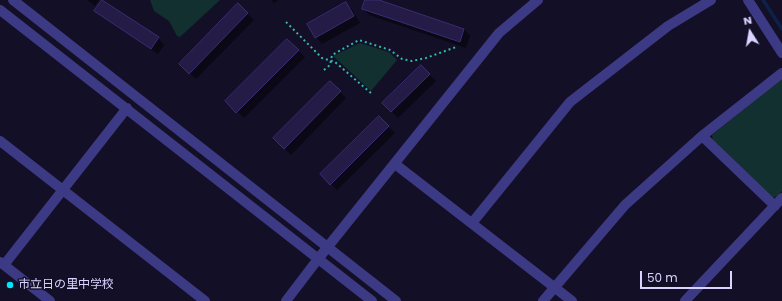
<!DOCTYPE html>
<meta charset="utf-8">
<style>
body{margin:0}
#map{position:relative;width:782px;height:301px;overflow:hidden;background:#130f26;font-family:Poppins,sans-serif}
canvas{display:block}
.north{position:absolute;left:730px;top:12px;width:40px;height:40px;-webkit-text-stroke:3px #130f26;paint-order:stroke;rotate:349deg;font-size:11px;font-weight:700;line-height:16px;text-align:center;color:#d9d4ff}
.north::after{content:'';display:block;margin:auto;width:14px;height:18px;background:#d9d4ff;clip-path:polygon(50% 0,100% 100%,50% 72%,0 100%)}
.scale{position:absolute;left:640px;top:271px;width:92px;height:18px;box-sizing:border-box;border:2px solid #d9d4ff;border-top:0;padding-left:5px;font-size:12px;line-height:14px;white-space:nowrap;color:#d9d4ff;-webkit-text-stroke:3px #130f26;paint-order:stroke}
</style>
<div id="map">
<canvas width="782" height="301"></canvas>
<div class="north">N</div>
<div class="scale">50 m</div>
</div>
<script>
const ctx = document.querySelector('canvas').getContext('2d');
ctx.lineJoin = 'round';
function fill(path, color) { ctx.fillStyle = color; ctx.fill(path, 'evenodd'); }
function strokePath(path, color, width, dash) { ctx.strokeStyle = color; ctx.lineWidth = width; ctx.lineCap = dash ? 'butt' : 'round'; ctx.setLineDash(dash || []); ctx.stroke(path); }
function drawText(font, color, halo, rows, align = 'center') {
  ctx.font = font + ' Poppins,"Noto Sans JP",sans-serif'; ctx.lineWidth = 3; ctx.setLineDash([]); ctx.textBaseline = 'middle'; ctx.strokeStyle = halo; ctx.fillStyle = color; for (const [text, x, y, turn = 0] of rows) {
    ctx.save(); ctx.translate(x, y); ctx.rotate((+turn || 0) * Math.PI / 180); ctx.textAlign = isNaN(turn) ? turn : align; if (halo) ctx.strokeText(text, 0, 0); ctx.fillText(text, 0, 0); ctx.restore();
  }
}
const green = new Path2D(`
 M150 0H220L180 37 177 36 169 21 154 11Z
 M360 43 389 52 397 60 371 91 333 56Z
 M782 78V191L777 196 772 198 713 142 712 135Z`);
const shadow = new Path2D(`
 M87 0H99L95 6Z
 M271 0H278L274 3Z
 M366 0H376L464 29 470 36 466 48 369 15 363 9Z
 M346 3 352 10 360 23 322 44 316 37Z
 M238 5 254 20 196 79 180 64Z
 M96 11 158 38 164 45 158 54 102 17Z
 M287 40 305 57 244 118 226 101Z
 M421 66 436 81 398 118 383 103Z
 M330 82 346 98 291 155 274 138Z
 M379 117 395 133 337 190 321 174Z`);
const stream = new Path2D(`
 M763 0 782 29`);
const building = new Path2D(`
 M102 0 159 37 151 49 94 11Z
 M365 0H379L464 29 460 42 362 9Z
 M346 2 354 16 315 38 307 24Z
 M238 3 248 13 189 74 179 64Z
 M287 39 299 50 236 113 225 101Z
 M421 65 430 74 391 112 382 103Z
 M330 81 341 91 284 149 273 138Z
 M379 116 389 126 330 185 320 174Z`);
const path = new Path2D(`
 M286 22 322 58 335 62 372 94
 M324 70 330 65 332 55 359 40 390 50 402 59 412 61 426 58 456 47`);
const minor = new Path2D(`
 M13 0 396 301
 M748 0 782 53
 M0 10 372 301
 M702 136 775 206
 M0 141 205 301
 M395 164 572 301
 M472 223 570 102 668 26 711 0
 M0 262 50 301
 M4 265 127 108
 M286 301 318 259 499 33 538 0
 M543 301 625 205 702 136 782 73
 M685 301 782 198`);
const markers = [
 [10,285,4,"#00e5ff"]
];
const poiNames = [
 ["市立日の里中学校",18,285]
];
fill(green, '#12302f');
fill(shadow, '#0007');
strokePath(stream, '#0c2248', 3.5);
fill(building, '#241b47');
strokePath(building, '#3b2d73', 1);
strokePath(path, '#2fb8b0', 2, [2, 3]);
strokePath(minor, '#3d3a85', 10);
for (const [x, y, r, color] of markers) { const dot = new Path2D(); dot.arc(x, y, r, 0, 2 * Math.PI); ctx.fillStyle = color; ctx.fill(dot); strokePath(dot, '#130f26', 1.5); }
drawText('12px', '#d9d4ff', '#130f26', poiNames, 'left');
</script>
